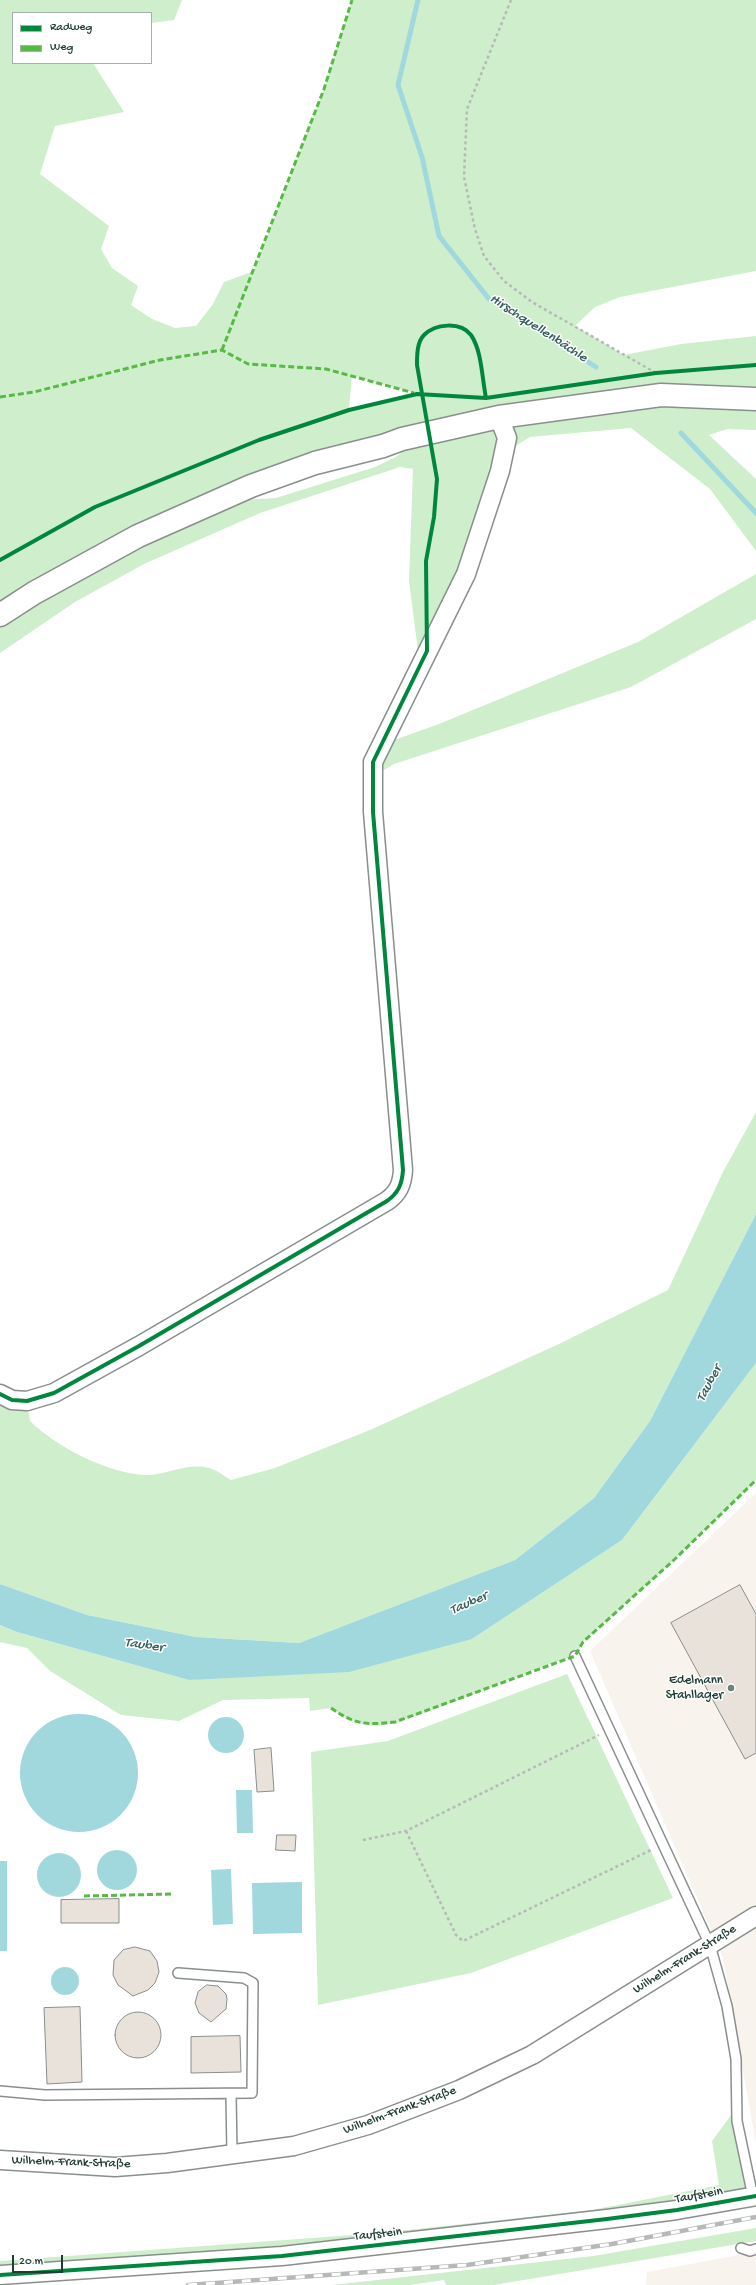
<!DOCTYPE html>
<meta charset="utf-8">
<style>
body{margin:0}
#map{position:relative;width:756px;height:2285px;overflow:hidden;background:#fff;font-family:"Gochi Hand",sans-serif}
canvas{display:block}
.legend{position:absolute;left:12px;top:12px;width:140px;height:52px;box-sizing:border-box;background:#fff;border:1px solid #a5b1ae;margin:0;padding:5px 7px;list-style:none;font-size:12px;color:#1f3d34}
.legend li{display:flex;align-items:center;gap:8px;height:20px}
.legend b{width:20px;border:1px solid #a5b1ae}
.scale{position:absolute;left:12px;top:2255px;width:51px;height:18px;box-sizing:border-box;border:2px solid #1f3d34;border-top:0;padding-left:5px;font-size:12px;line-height:14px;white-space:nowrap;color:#1f3d34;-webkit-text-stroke:3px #fff;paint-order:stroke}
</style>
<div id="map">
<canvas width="756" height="2285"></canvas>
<ul class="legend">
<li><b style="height:5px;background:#00873e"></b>Radweg</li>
<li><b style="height:5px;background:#58b947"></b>Weg</li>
</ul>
<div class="scale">20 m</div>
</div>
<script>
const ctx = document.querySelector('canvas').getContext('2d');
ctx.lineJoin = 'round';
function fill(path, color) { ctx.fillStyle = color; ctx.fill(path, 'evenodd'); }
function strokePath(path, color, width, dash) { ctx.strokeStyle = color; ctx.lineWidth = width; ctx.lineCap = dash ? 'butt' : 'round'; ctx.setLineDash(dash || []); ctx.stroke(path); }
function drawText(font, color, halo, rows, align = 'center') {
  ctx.font = font + ' "Gochi Hand",sans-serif'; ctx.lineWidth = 3; ctx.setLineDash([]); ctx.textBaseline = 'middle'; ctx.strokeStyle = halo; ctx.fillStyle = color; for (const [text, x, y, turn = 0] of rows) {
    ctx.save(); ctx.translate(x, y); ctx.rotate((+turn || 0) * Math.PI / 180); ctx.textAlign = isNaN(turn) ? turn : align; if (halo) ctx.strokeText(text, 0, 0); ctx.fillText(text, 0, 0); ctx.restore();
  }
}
const built = new Path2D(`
 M756 1493V2144L723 1958 590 1651Z
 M756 2252V2285H646L647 2272Z`);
const green = new Path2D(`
 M0 0H182L174 20 151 23V13H13V63H93L124 112 55 126 40 174 109 226 101 249 112 268 138 286 131 305 152 319 175 328 196 326 213 304 224 282 254 271 324 89 352 0H756V271L620 297 595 307 575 326 624 355 681 344 756 336V430L727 429 709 435 756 479V551L710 489 631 428 530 437 517 445 500 471 420 666 409 581 413 469 400 467 260 513 144 564 75 602 0 653ZM352 376 416 393V394L349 409ZM422 435 396 457 375 467 276 498 242 500Z
 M756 574V619L631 687 394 764 372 777 380 745 439 724 638 642Z
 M756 1112V1214L650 1421 594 1498 515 1560 299 1643 196 1637 87 1615 0 1584V1394L27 1401 30 1421C56 1447 109 1474 146 1475 167 1475 188 1462 209 1468 217 1470 224 1476 231 1480L275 1468 370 1430 559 1344 668 1290 723 1172Z
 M756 1363V1480L675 1559 583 1642 575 1656C524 1671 476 1695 426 1712 408 1718 386 1728 367 1725 352 1722 343 1716 331 1708L310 1711 309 1698 223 1700 179 1721 121 1715 50 1671 27 1648 0 1642V1625L17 1632 189 1680 472 1639 622 1540Z
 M567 1674 673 1898 471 1973 318 2005 311 1752 388 1741Z
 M737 2107 753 2197 677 2210 0 2275V2261L380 2233 592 2210 719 2185 712 2141Z
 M756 2228V2241L494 2285H446L444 2280 410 2285H332L593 2256Z`);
const water = new Path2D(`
 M756 1214V1363L622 1540 472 1639 349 1672 189 1680 17 1632 0 1625V1584L87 1615 196 1637 299 1643 515 1560 594 1498 650 1421Z
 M20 1773a59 59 0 1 1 118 0a59 59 0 1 1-118 0Z
 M208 1735a18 18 0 1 1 36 0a18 18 0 1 1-36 0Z
 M236 1790H252L253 1833H237Z
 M97 1870a20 20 0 1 1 40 0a20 20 0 1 1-40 0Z
 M37 1875a22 22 0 1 1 44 0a22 22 0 1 1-44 0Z
 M0 1861H7V1951H0Z
 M231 1869 233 1924 213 1925 211 1870Z
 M302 1882V1933L253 1934 252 1883Z
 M51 1981a14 14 0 1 1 28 0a14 14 0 1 1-28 0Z`);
const stream = new Path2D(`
 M418 0 398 85 422 157 439 236 489 299 596 367
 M681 433 756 513`);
const building = new Path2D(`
 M740 1585 756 1614V1753L745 1759 671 1623Z
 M271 1748 274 1791 257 1792 254 1750Z
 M277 1835H296L295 1851 276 1850Z
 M119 1899V1923H61V1900Z
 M135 1947 150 1951 157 1961 159 1972 155 1983 148 1990 133 1996 118 1985 113 1975 114 1960 123 1950Z
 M207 1985 218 1986 226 1994 227 1999 226 2009 211 2022 199 2013 195 2003 198 1992Z
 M80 2007 82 2082 47 2084 44 2008Z
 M115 2035a23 23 0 1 1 46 0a23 23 0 1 1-46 0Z
 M240 2036 241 2072 191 2073V2037Z`);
const path = new Path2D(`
 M511 0 467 109 464 177 475 229 484 256 504 281 532 302 656 373
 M406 1831 456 1935 463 1941 651 1850
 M363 1840 406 1831 599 1735`);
const service = new Path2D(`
 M575 1656 710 1945 727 2006 736 2059 737 2121 753 2197
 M0 2091 45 2095 252 2093 253 1983 244 1978 178 1973
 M231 2094 232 2154
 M741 2248 750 2251 756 2249`);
const minor = new Path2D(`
 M0 1394 12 1400 27 1401 54 1393 139 1346 387 1201C398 1193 402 1185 403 1170L373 812V762L466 574 500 471 507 438 499 417
 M0 2160 115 2167 167 2163 294 2146 368 2125 459 2090 532 2055 756 1916
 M0 2275 282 2256 607 2219 677 2210 756 2196`);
const primary = new Path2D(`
 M0 615 34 593 138 536 251 486 315 463 383 446 402 439 499 417 661 395 756 399`);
const rail = new Path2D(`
 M188 2285 467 2265 612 2244 756 2217`);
const quiet = new Path2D(`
 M222 350 324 89 352 0
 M0 397 34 392 160 360 222 350 248 364 326 369 414 393
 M331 1708C355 1725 366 1725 395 1722L575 1656 583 1642 675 1559 756 1480
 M84 1896 172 1894`);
const cycleway = new Path2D(`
 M0 560 95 507 259 440 349 410 417 394 486 398 656 373 756 365
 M0 1394 12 1400 27 1401 54 1393 139 1346 387 1201C398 1193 402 1185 403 1170L373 812V762L427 651 426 561 434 517 437 479 417 365C417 355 417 342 424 335 435 324 460 321 471 335 482 351 482 379 486 398
 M0 2275 282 2256 607 2219 677 2210 756 2196`);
const markers = [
 [731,1688,4,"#6d817b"]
];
const poiNames = [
 ["Edelmann",723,1681],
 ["Stahllager",723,1696]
];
const streetNames = [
 ["Wilhelm-Frank-Straße",685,1960,-32],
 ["Wilhelm-Frank-Straße",400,2111,-20],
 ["Wilhelm-Frank-Straße",71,2163,2],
 ["Taufstein",699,2196,-10],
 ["Taufstein",378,2235,-6]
];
const waterNames = [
 ["Hirschquellenbächle",538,329,33],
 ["Tauber",710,1384,-62],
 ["Tauber",469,1604,-24],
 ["Tauber",144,1646,8]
];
fill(built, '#f8f3ec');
fill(green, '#cfeecc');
fill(water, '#a0d8de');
strokePath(stream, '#a0d8de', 5);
fill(building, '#e8e2da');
strokePath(building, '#898f8d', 1);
strokePath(service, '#898f8d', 12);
strokePath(minor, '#898f8d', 21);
strokePath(primary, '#898f8d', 25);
strokePath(path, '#b6b9b8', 2.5, [3, 3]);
strokePath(service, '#fff', 9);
strokePath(minor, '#fff', 18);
strokePath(primary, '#fff', 22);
strokePath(rail, '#b6b9b8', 4.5);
strokePath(rail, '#fff', 3, [9]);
strokePath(quiet, '#58b947', 3, [6, 3]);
strokePath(cycleway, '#00873e', 4);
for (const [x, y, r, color] of markers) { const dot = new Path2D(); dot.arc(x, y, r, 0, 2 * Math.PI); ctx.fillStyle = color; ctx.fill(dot); strokePath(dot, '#fff', 1.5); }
drawText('13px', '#1f3d34', '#fff', poiNames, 'right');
drawText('13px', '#1f3d34', '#fff', streetNames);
drawText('italic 14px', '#35605b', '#fff', waterNames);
</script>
